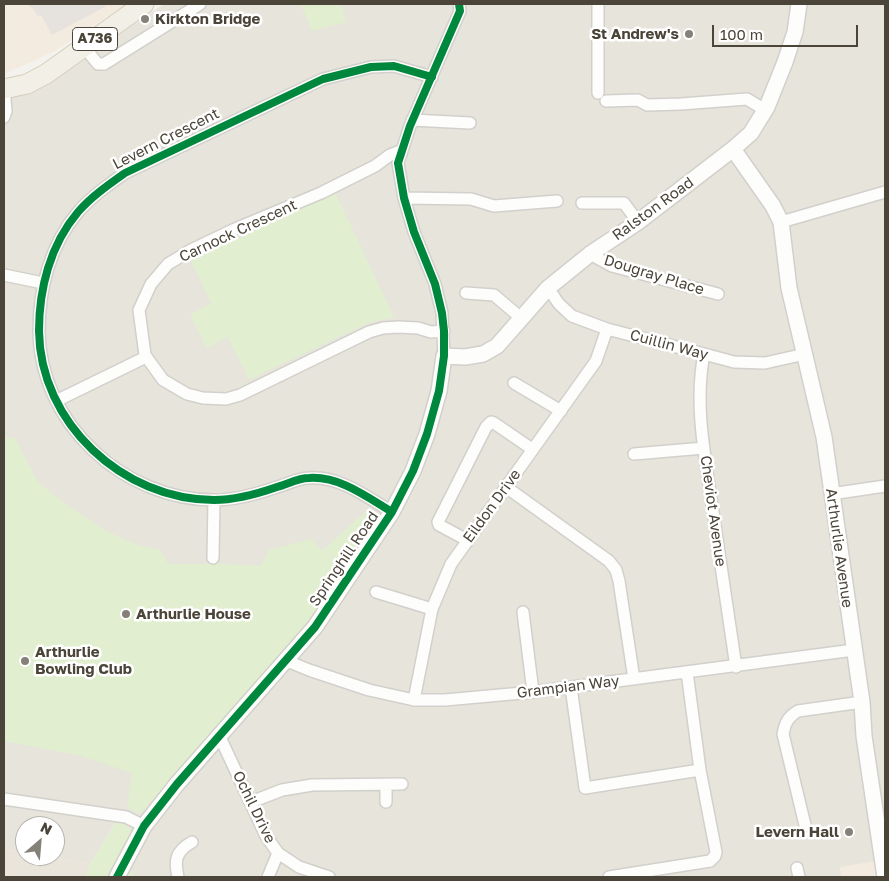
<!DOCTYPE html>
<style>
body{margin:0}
#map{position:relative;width:889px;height:881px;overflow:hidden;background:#f4f2ee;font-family:"Golos Text",sans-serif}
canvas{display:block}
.frame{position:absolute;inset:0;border:5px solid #4b4439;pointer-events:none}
.north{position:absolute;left:15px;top:816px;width:50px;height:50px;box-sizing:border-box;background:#fff;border:1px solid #b7b4b0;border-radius:50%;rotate:27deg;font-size:14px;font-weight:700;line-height:20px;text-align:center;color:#4b4439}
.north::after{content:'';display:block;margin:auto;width:18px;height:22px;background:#868178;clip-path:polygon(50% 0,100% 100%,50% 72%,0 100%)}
.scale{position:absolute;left:712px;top:25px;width:146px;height:22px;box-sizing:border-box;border:2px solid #4b4439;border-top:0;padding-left:6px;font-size:15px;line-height:18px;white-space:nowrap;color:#4b4439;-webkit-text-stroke:4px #fff;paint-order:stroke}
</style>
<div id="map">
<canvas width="889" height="881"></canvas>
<div class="frame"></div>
<div class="north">N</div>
<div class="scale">100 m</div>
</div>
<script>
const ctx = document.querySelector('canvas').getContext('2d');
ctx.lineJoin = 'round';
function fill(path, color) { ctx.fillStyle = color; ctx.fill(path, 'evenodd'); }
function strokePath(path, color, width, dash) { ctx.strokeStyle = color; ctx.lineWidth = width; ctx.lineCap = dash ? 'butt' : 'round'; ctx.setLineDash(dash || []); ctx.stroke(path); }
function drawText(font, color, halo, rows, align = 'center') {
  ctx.font = font + ' "Golos Text",sans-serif'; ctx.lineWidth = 5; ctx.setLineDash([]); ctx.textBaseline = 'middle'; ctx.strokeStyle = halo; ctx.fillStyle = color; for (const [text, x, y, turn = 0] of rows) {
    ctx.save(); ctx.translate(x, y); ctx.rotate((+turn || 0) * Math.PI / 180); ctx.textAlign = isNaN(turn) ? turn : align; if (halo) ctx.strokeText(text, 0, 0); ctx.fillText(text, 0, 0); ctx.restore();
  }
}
const residential = new Path2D(`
 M164 4H885V877H134L129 867 117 820 90 864 45 856H55V826H25V852L4 849V94L68 68Z`);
const commercial = new Path2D(`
 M4 4H127L53 52 4 74Z
 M876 861 878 877H841L840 867Z`);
const education = new Path2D(`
 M4 849 25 852V856H45L90 864 86 877H4Z`);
const green = new Path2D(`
 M301 4H341L346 22 312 31Z
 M335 192 394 317 368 323 249 380 228 337 207 348 190 315 211 303 191 261Z
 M4 438H15L38 482 71 508 106 531 135 544 161 551 168 564H223L261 566 269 550 311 539 322 551 369 508 371 514 362 539 336 573 328 594 285 650 140 814 127 808 132 773 82 756 4 741Z
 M117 820 144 836 129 867 134 877H86L90 864Z`);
const parking = new Path2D(`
 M27 4H106L105 7 52 35 41 15 38 17 34 10Z`);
const minor = new Path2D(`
 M598 4V93
 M84 47 98 64H104L200 4
 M606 101 638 100 647 105 681 104 747 99 765 110
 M4 117 6 111 4 89
 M412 120 470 123
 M400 151 390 155 375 166 321 193 235 229 191 250 168 264 151 284 139 310 145 355 163 380 187 394 203 398 226 399 240 395 369 332 383 328 398 327 418 328 431 332 444 331
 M404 198 471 199 494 206 557 201
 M582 203H624L638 222
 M781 222 885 192
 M590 254 612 266 718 294
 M4 275 43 283
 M548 288 559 304 572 316 607 329 704 354 734 362 765 363 805 354
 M466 293 494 295 521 318
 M704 354C694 404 705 456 712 505 720 559 728 613 736 667
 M444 356 442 313 435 284 414 232 404 198 398 163 410 126 460 11 459 4
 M514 383 561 411
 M56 401 146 357
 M634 454 704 448
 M506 487 609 561 616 570 619 581 634 679
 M831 494 885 486
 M392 512C367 497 340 476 309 478 298 478 288 484 277 487 257 494 235 500 214 500 123 500 40 423 39 331 39 289 50 245 78 212 91 197 108 185 125 173L323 79 371 67 394 66 432 77
 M467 540 439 525 438 522 486 427 491 422 494 423 532 449
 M213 558 214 500
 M376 592 432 609
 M523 612 533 692
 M287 661 309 670 369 690 414 700H445L533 692 854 650
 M571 687 585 788 700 770 687 672
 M414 700 432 609 451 564 596 361 607 329
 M219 735 266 836 278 853 299 867 329 877
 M4 799 126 817 144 826
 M251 802 282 790 312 785 402 784
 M386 802V784
 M805 825 783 734C785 723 788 717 798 711L862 702
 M797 868 799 877
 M178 877C174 860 176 851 192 842
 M268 877 278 853
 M609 877 710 861 715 856 716 852 700 770`);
const tertiary = new Path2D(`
 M733 149 773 206 781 222 789 288 824 437 862 702 864 736 885 877
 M117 877 144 826 177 784 315 627 392 512 413 471 427 434 439 391 444 356 465 357 483 354 497 346 548 288 590 254 638 222 733 149 751 133 767 107 785 62 795 32 799 4`);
const primary = new Path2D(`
 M4 89 27 84 46 74 144 4`);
const cycleway = new Path2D(`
 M392 512C367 497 340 476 309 478 298 478 288 484 277 487 257 494 235 500 214 500 123 500 40 423 39 331 39 289 50 245 78 212 91 197 108 185 125 173L323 79 371 67 394 66 432 77
 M117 877 144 826 177 784 315 627 392 512 413 471 427 434 439 391 444 356V331L442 313 435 284 414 232 404 198 398 163 410 126 460 11 459 4`);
const markers = [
 [145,19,5,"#868178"],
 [689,34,5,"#868178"],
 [126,614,5,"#868178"],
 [25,661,5,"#868178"],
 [849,832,5,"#868178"]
];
const shields = [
 [95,39,45]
];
const shieldNames = [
 ["A736",95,39]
];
const poiNames = [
 ["Kirkton Bridge",155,19],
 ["St Andrew's",679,34,"right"],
 ["Arthurlie House",136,614],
 ["Arthurlie",35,652],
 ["Bowling Club",35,669],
 ["Levern Hall",839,832,"right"]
];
const streetNames = [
 ["Levern Crescent",166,139,-27],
 ["Ralston Road",653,209,-36],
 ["Carnock Crescent",238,231,-25],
 ["Dougray Place",654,275,17],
 ["Cuillin Way",669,345,15],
 ["Eildon Drive",492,506,-54],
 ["Cheviot Avenue",713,511,82],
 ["Arthurlie Avenue",839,548,82],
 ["Springhill Road",344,559,-56],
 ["Grampian Way",568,687,-7],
 ["Ochil Drive",254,807,64]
];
fill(residential, '#e7e4dc');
fill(commercial, '#f3ebdf');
fill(education, '#eae5da');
fill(green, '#e1eecf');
fill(parking, '#e6e3df');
strokePath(minor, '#d2d0cb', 14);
strokePath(tertiary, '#d2d0cb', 18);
strokePath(primary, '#d6cebb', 21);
strokePath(minor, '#fdfdfc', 11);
strokePath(tertiary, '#fdfdfc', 15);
strokePath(primary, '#f2efe6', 19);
strokePath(cycleway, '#00873e', 8);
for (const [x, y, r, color] of markers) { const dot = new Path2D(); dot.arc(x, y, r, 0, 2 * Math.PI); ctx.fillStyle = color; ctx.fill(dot); strokePath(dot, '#fff', 2); }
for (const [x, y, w] of shields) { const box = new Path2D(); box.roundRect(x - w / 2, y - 11.5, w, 23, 4); ctx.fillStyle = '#fff'; ctx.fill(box); strokePath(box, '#4b4439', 1); }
drawText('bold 14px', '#4b4439', null, shieldNames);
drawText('bold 15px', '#4b4439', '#fff', poiNames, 'left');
drawText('15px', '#4b4439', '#fff', streetNames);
</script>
